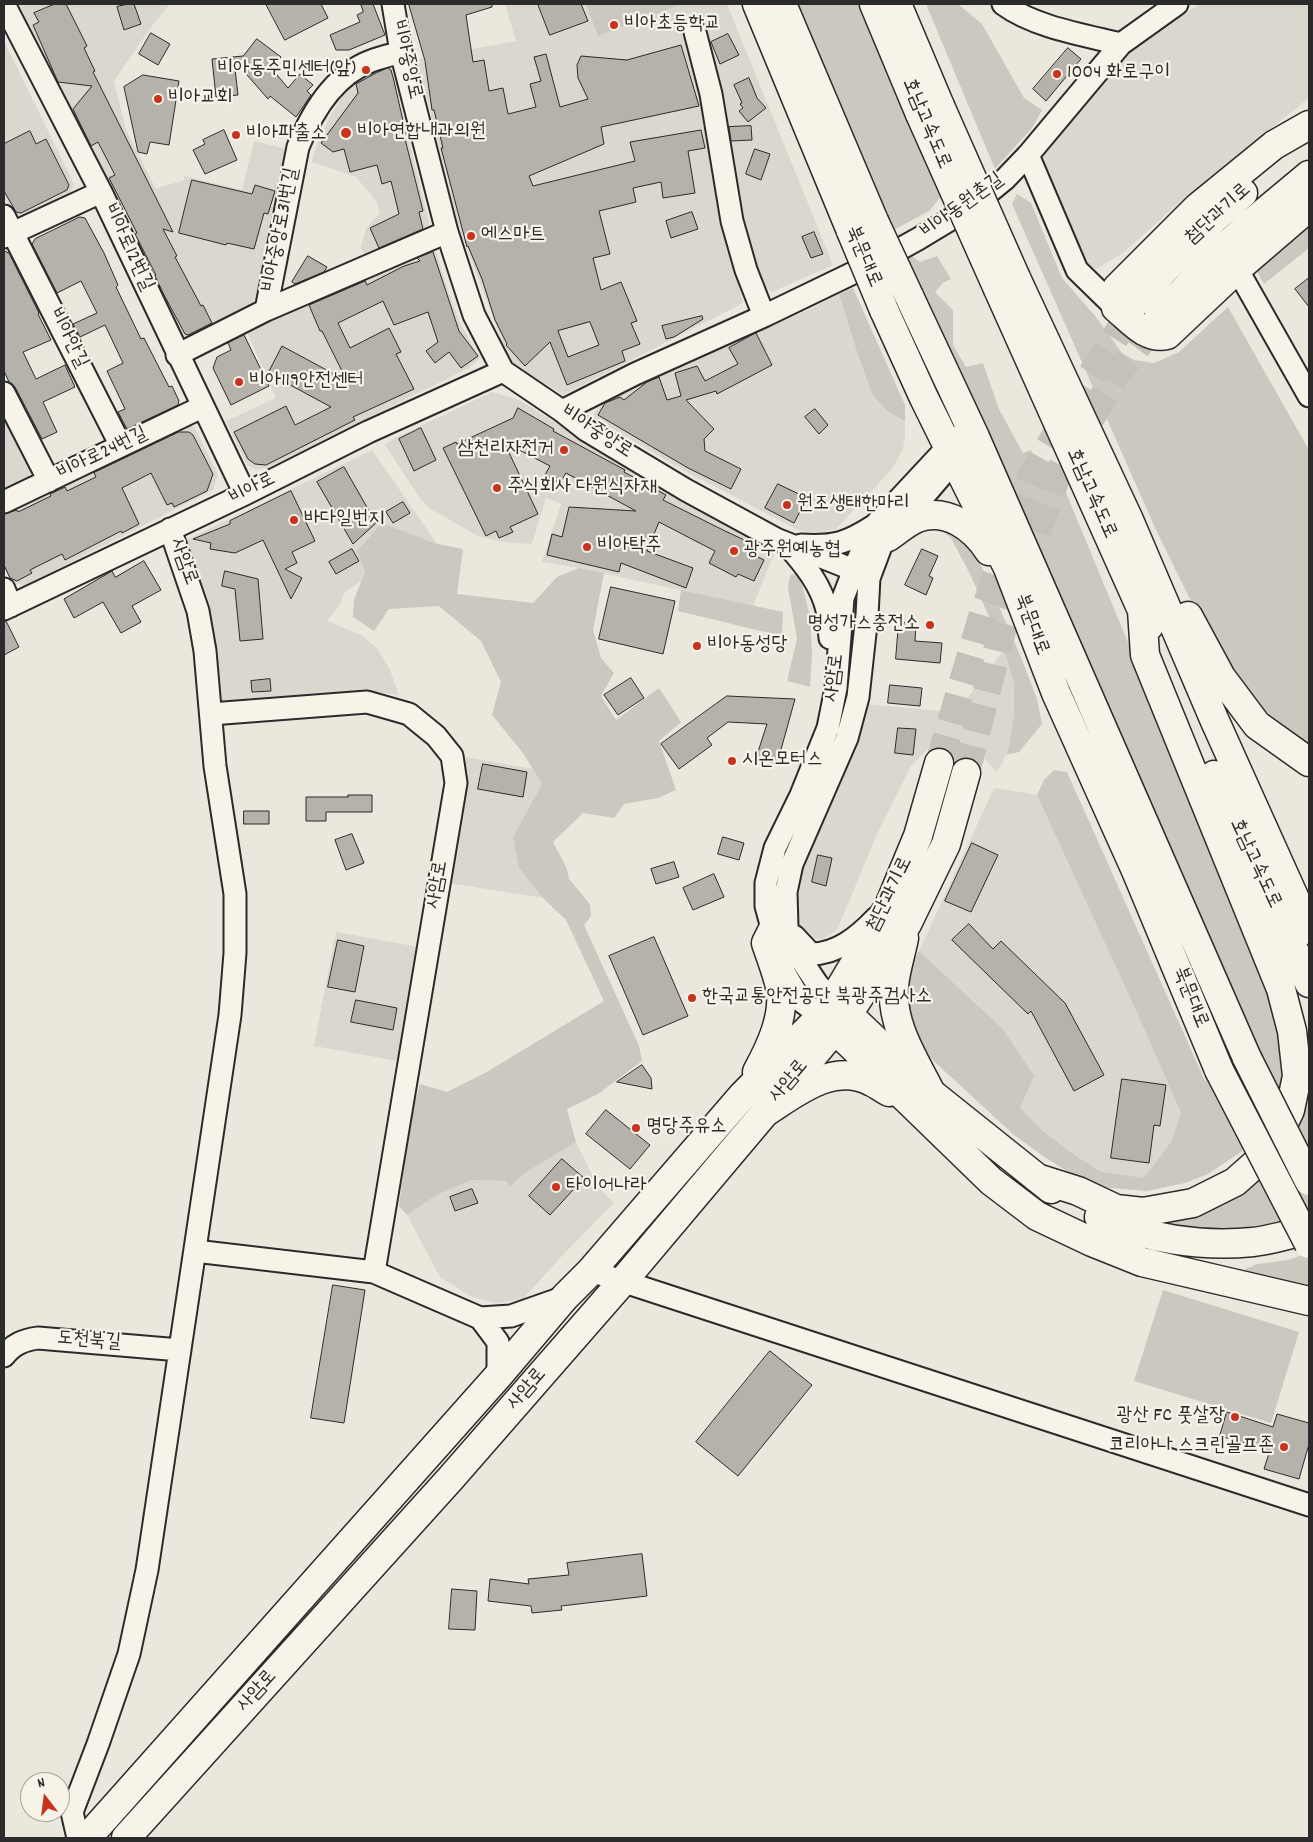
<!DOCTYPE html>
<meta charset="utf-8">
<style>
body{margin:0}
#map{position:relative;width:1313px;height:1842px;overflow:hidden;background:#ebe7dd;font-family:Dekko,sans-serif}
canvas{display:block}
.frame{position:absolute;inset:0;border:5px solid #2b2b2b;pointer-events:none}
.north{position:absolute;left:20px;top:1772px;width:50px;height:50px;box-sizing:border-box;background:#f7f3e8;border:1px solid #a5a39c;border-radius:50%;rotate:345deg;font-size:14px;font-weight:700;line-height:20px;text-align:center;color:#2b2b2b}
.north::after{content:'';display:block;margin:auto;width:18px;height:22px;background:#c8321e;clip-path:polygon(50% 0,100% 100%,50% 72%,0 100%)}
</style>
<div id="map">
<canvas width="1313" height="1842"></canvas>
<div class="frame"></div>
<div class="north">N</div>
</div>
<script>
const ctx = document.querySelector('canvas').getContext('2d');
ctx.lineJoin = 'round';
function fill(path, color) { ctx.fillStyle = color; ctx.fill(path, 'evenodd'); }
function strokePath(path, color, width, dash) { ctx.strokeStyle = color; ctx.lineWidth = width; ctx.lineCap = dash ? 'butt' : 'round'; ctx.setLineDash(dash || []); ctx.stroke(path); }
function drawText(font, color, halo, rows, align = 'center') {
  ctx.font = font + ' Dekko,"Poor Story",sans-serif'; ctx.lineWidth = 4.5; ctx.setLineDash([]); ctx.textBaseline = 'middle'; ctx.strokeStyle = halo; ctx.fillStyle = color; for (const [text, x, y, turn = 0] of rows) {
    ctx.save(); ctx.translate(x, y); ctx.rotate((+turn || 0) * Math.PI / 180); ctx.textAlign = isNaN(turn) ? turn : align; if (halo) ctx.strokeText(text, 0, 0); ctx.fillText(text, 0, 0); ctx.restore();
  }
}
const built = new Path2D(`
 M19 4H170L152 26 114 81 126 130 156 189 163 186 183 181 185 176 242 190 254 141 287 149 257 296 247 313 194 338 182 336Z
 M505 4H727L833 265 772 292 756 280 707 104 726 225V243L738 279 743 303 563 395 510 361 460 231 417 59 516 41Z
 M1199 4H1309V98L1189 194 1123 253 1086 275 1039 156 1131 50Z
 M4 41 74 184 71 193 22 216 13 214 4 196Z
 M388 65 392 69 430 227 421 234 366 260 361 247 366 228 380 213 376 201 356 177 312 162 314 153 331 114 355 77Z
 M433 242 448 291 461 325 480 358 469 368 267 468 255 469 247 465 226 421 276 398 247 332Z
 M839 294 857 352 872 394 887 411 905 421V436L903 449 892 469 836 529 816 534 796 529 681 469 594 418V413L604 402 657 375 809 310Z
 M492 392 519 400 605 453 770 545 774 554 753 606 579 568 542 562 561 504 546 498 532 544 503 542 478 536 429 508 419 497 385 445 395 438Z
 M4 411 32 467 27 483 4 495Z
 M189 424 195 428 218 474 213 490 24 586 10 581 4 568V512Z
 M372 450 437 544 382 524 361 581 344 593 341 603 327 621 361 635 377 648 390 670 399 695 368 691 221 702 216 694 182 542Z
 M1004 650 1014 683V714L1009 746 1002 764 996 772 985 759 966 747 935 741 911 766 878 832 837 930 822 939 810 938 800 928 794 880 808 841 846 768 866 704 949 712 969 696Z
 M466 757 533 769 542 784 513 837 519 868 543 898 449 883Z
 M994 788 1037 795 1138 1015 1181 1113 1171 1142 1144 1179 1101 1172 1066 1149 1043 1131 1020 1108 1002 1028 919 951Z
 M336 932 419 947 398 1061 314 1046Z
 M576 1142 598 1187 614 1203 559 1259 523 1299 496 1303 472 1297 440 1277 407 1215 437 1195 471 1180 506 1181 511 1187 525 1173Z`);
const green = new Path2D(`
 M586 4H682L598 36Z
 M794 4H863L944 193 929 211 890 232Z
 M926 4H958L982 24 1024 98 1042 110 1032 128 995 169Z
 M1017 194 1031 203 1062 278 1096 317 1122 353 1134 360 1154 363 1179 352 1228 307 1309 450V743L1253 702 1212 644 1156 530 1012 204Z
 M1309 222V248L1264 284 1255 268Z
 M911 255 920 262 937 256 951 279 943 283 935 292 953 310V345L966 367 983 363 999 409 1023 453 1031 450 1043 486 1062 483 1223 872 1274 999 1284 1067 1279 1091 1250 1141 1241 1152 1208 1174 1185 1183 1147 1191 1110 1188 1081 1180 1046 1158 1014 1135 913 1042 900 983 919 951 1002 1028 1034 1076 1020 1108 1043 1131 1066 1149 1101 1172 1144 1178 1171 1142 1181 1113 1138 1015 1037 795 1044 780 1054 770 1067 772 1205 1081 1260 1055 903 259Z
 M853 288 905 405V421L887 411 872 394 857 352 839 294Z
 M382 523 437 544 463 549 457 594 533 603 557 577 579 568 604 573 593 630 601 658 614 673 601 696 616 720 659 688 681 722 659 741 676 790 658 798 624 804 614 818 583 813 553 842 567 869 569 879 590 904 591 916 584 925 639 1046 642 1061 598 1094 567 1109 576 1142 525 1173 510 1187 506 1181 471 1180 437 1195 407 1215 399 1206 411 1116 420 1084 447 1092 485 1073 604 1001 566 920 543 898 519 868 513 837 542 784 523 753 492 715 501 682 481 641 439 606 389 609 374 631 353 617 354 600 365 571 357 551Z
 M949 524 970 540 1020 655 1037 699 1042 724 1019 752 1006 755 1009 746 1014 714V683L1004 650 969 572 951 538 945 533Z
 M799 573 810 616 812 653 810 687 787 681 797 639 788 587 790 575Z
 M681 590 783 612 782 636 678 611Z
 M1309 1062V1214L1272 1225 1201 1231 1151 1223 1250 1179Z
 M1309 1253V1289L1271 1276 1247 1273 1245 1269 1257 1264 1288 1260Z
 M1163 1290 1299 1332 1271 1423 1134 1381Z`);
const building = new Path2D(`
 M55 4H66L87 46 84 48 95 71 93 72 173 232 163 229 177 256 175 257 201 306 203 305 212 323 188 335 185 334 164 295 155 276 156 275 135 234 137 233 109 178 115 175 98 142 91 146 73 109 92 86 58 82 33 25 39 22 34 13Z
 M128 4H134L141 24 124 30 117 7Z
 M266 4H321L328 18 285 40Z
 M361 4H373L385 35 349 50H336L330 35 360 22 357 15 363 12Z
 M409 4H492V7L466 15 473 62 484 60 489 91 503 88 508 114 536 107 530 84 541 81 534 57 546 54 560 107 588 99 578 78 577 65 581 56 627 60 681 45 699 106 601 127 604 144 529 176 533 186 635 161 630 142 701 130 705 148 688 151 695 193 663 198 661 182 633 188 636 202 599 211 610 254 593 258 601 290 621 282 637 321 631 323 640 344 622 351 625 361 567 385 550 342 525 366 506 345 507 344 495 320 482 279 468 246 467 247 441 148H443L434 110H432L425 61ZM590 322 599 345 568 357 558 331Z
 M538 4H581L588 21 550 35Z
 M151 33 170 44 158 65 139 54Z
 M728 34 739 55 720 64 711 42Z
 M257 39 281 57 272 69 288 88 300 74 313 85 307 91 311 95 296 117 270 96 268 99 234 60 238 95 216 97 212 59 243 56Z
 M1068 48 1081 59 1046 101 1033 89Z
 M388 68 391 70 394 81 406 134 404 135 423 211 419 212 423 229 379 248 370 228 399 214 391 181 382 184 377 165 350 172 344 149 333 152 321 143 358 93 356 84 376 73Z
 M143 75 179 81 169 145 150 142 147 154 138 152 124 87Z
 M749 78 757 98 766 108 748 122 739 111 743 108 740 104 742 103 734 85Z
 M751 126 752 140 731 141 729 127Z
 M224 130 237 160 205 174 193 150 205 144 203 140Z
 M30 131 36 144 46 139 69 185 67 190 21 213 16 212 4 191V144Z
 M755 149 770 154 761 180 746 174Z
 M192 180 252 194 255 185 275 191 268 214 264 213 254 249 227 243 226 245 179 233Z
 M692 212 698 229 671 238 666 221Z
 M80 217 85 218 104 253 118 285 116 287 141 339 144 338 169 387 172 386 179 401 178 405 127 429 118 412 125 409 107 371 123 363 105 325 80 337 73 324 97 313 81 281 57 293 32 244 35 239Z
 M814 232 823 254 811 258 802 237Z
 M4 251 9 253 39 313 38 314 51 340 23 352 36 379 65 365 75 387 43 402 57 432 42 439 15 387 9 382 4 371Z
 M433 252 459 331 478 356 461 368 449 352 435 363 426 351 438 342 428 312 394 325 383 301 338 323 350 348 389 328 401 352 396 354 414 389 353 417 355 420 266 465 255 464 248 459 234 432 286 406 295 425 331 407 268 373 282 346 347 381 322 331H320L309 305 365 281 367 285 404 266 420 261 417 258Z
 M308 256 327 267 324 272 295 284 292 282Z
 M1309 278V307L1295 289Z
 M702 316 703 319 674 337 666 339 662 326Z
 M756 333 772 365 717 394 716 391 686 400 714 429 704 439 705 451 741 469 731 489 688 468 598 415 605 403 620 397 624 400 647 382 659 377 667 400 681 396 675 373 697 366 705 381 738 364 729 348Z
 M244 335 269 386 231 405 213 368 217 357 231 350 228 343Z
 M518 408 554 429 553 431 625 470 624 472 666 495 663 500 725 531 753 544 748 552 764 560 754 581 738 574 736 577 709 563 715 551 659 522 647 551 693 568 686 588 621 563 619 572 547 555 552 534 562 537 569 507 636 511 566 473 560 483 545 475 550 466 504 442 538 514 510 527 513 532 499 538 496 531 486 536 443 448 456 442 457 444 513 418Z
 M815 409 828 425 819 434 805 417Z
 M421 428 436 460 414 471 399 439Z
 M179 432H189L193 435 213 474 207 491 174 507 172 503 167 505 151 473 122 488 139 524 122 533 121 531 65 560 62 554 30 570 32 573 17 581 10 578 4 565V514L17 510 18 512 51 496 50 494 65 487 67 491 96 477 94 473Z
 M344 467 376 523 353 544 317 482Z
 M778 484 807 498 794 523 765 508Z
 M291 491 315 541 292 552 297 563 285 569 302 578 291 599 263 540 235 553 210 549 211 543 193 539 230 524V521Z
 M403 502 410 513 393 523 386 512Z
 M352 549 359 561 336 574 329 562Z
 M922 549 938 556 929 576 933 578 926 595 905 585Z
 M144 561 161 590 132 606 141 622 121 633 103 602 74 618 64 599 112 571 115 577Z
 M225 571 258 579 263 639 240 641 235 589 222 586Z
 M611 587 675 601 663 654 599 639Z
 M4 621H6L19 647 4 655Z
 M899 622 916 623 915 641 942 643 940 663 896 659Z
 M631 678 644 698 618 715 604 695Z
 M270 679 271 691 252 692 251 681Z
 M890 685 922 688 920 706 888 703Z
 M727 696 795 699 777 764 756 758 767 724 728 722 707 738 712 745 679 769 661 744Z
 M898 728 916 729 913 755 895 753Z
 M483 764 527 772 523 797 478 789Z
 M348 795H372V812H326V821H306V797H348Z
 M244 811H269V824H244Z
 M352 834 364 863 346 870 335 840Z
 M723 837 744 843 739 860 718 854Z
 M972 843 998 855 971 912 945 901Z
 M818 855 832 858 826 886 812 882Z
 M674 862 679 877 656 884 651 869Z
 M714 874 724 897 693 910 683 888Z
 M969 924 993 949 1001 941 1065 1003 1104 1075 1074 1091 1031 1011 1028 1014 952 940Z
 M654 937 688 1016 643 1035 609 956Z
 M338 940 364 946 355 992 328 987Z
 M356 1000 397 1008 393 1030 351 1022Z
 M642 1065 651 1078 652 1089 617 1082Z
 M1122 1079 1166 1085 1160 1126 1154 1125 1149 1163 1111 1158Z
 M606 1110 650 1145 630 1169 586 1134Z
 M562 1159 584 1178 550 1215 529 1196Z
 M472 1189 478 1203 455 1211 450 1197Z
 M333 1285 365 1290 344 1423 311 1418Z
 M770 1351 812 1385 738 1476 696 1442Z
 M1227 1412 1273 1427 1277 1414 1309 1423V1444L1299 1479 1264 1469 1270 1450 1220 1436Z
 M642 1554 647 1596 561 1606 562 1610 532 1613 531 1606 488 1601 490 1579 529 1584 528 1579 569 1575 567 1563Z
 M452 1589 477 1591 475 1630 449 1629Z`);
const majorTunnel = new Path2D(`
 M939 763 983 614 1033 474 1090 377 1138 301
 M966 773 1006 615 1057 476 1114 378 1158 319`);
const minor = new Path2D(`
 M4 4 101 192 245 494
 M393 4 401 52 447 232 474 315 503 371 562 411 586 430 686 490 776 539 854 570
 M1003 4C1034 27 1084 35 1121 44
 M695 32 711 94 732 221 746 270 764 316
 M1028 155 1077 270 1116 308
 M4 216 121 446
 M4 237 101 192
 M1237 269 1309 396
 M266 310 298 147C312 112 334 75 371 61 381 57 391 55 401 52
 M177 355 266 310 447 232
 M4 393 49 481
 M562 411 635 374 764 316 880 260 918 239 971 207 1005 179 1028 155 1121 44 1177 4
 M4 502 202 407
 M801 545C835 547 847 543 875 525
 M788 546C805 565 821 585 827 610 829 619 829 629 830 638
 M4 589 11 606
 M4 609 245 494 368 432 503 371
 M211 714 367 702 409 714 436 736 452 756 456 783 374 1272
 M794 936 811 954C837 954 858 937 876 918
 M833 1000 818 985 792 946 787 927 786 892 792 864 847 738 858 697 867 615 869 578 881 546 959 455
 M821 1016 801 1001 784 972 766 906V883L775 848 801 795 828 728 836 688 843 598 859 557 875 525 957 437
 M195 1251 374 1272 480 1318
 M591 1271 1309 1505
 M4 1356C13 1344 24 1340 38 1338L180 1350
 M498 1376V1342L480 1318 511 1316 565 1297
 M78 1838 72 1812 98 1744 129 1654 147 1570 230 1015 235 953V894L215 766 205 651 198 611 170 529`);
const major = new Path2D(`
 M757 4 851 231
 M782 4 874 221
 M1309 125 1274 145 1198 207 1117 288 1114 296 1116 308C1131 320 1146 340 1167 335L1237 269 1309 207
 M909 296 975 437 1247 1058
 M1138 301C1170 261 1204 226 1243 193
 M884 310 924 398 1008 568 1056 693 1137 873 1219 1070
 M1158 319 1212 259 1249 225 1309 175
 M888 537C897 531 907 522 917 518 947 507 974 528 989 551
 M904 938C901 954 895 971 894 987 891 1025 914 1059 930 1091
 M757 1072C770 1048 786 1015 780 987 777 973 771 958 766 943L772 931
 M87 1838 498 1376 565 1297 591 1271 743 1095 821 1016 833 1000 889 906 918 836 939 763
 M126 1838 451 1478 623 1281 848 1014 907 924 946 844 966 773`);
const highway = new Path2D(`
 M874 4 920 114
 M897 4 940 106
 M1016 278 1129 520 1214 719 1309 930
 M998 289 1149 626
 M1188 616 1221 677 1257 725 1309 762
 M1214 775 1309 983
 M833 1000 931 1093 1051 1189
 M821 1016 991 1181 1037 1216 1092 1242 1142 1262 1309 1301
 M764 1113C796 1093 833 1061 872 1082 878 1085 883 1089 889 1092
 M1037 1178 1078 1191 1116 1209 1143 1212 1193 1203 1235 1182 1271 1150 1290 1110 1297 1076 1292 1031 1281 989 1145 655 1142 610
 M1099 1217C1146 1239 1201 1247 1253 1242 1272 1240 1291 1234 1309 1229`);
const majorBridge = new Path2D(`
 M874 221 909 296
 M851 231 884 310
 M1247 1058 1309 1181
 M1219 1070 1309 1244`);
const highwayBridge = new Path2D(`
 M940 106 1016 278
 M920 114 998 289`);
const markers = [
 [614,25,5,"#c8321e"],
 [366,70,5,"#c8321e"],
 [1057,74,5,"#c8321e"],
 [158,99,5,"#c8321e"],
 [346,133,6,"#c8321e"],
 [236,135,5,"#c8321e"],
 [471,236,5,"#c8321e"],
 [239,382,5,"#c8321e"],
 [564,450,5,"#c8321e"],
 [497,488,5,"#c8321e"],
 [787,505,5,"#c8321e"],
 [294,520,5,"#c8321e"],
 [587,547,5,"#c8321e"],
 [734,551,5,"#c8321e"],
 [930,625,5,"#c8321e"],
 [697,646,5,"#c8321e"],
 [732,761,5,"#c8321e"],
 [692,998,5,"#c8321e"],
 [636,1128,5,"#c8321e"],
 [556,1187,5,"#c8321e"],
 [1235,1417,5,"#c8321e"],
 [1284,1447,5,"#c8321e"]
];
const poiNames = [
 ["비아초등학교",624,25],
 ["비아동주민센터(앞)",356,70,"right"],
 ["1004 화로구이",1067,74],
 ["비아교회",168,99],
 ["비아연합내과의원",357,133],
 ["비아파출소",246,135],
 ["에스마트",481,236],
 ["비아119안전센터",249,382],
 ["삼천리자전거",554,450,"right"],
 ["주식회사 다원식자재",507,488],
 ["원조생태한마리",797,505],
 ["바다일번지",304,520],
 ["비아탁주",597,547],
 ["광주원예농협",744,551],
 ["명성가스충전소",920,625,"right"],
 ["비아동성당",707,646],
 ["시온모터스",742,761],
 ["한국교통안전공단 북광주검사소",702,998],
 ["명당주유소",646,1128],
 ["타이어나라",566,1187],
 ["광산 FC 풋살장",1225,1417,"right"],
 ["코리아나 스크린골프존",1274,1447,"right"]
];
const streetNames = [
 ["비아중앙로",405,60,77],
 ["호남고속도로",925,124,67],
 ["비아동원촌길",963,207,-36],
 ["첨단과기로",1219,215,-42],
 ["비아중앙로31번길",282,230,-79],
 ["비아로12번길",127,248,65],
 ["북문대로",862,257,67],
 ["비아안길",67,339,63],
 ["비아중앙로",596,433,33],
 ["비아로24번길",103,455,-26],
 ["비아로",253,490,-27],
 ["호남고속도로",1090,494,66],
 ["사암로",182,562,70],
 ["북문대로",1030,625,69],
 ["사암로",836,678,-83],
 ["호남고속도로",1254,864,65],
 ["사암로",439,885,-80],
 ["첨단과기로",891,895,-64],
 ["북문대로",1189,998,68],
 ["사암로",790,1082,-50],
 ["도천북길",89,1342,4],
 ["사암로",528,1390,-49],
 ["사암로",258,1692,-48]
];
fill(built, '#dbd7ce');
fill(green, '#cbc8bf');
fill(building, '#b5b2ab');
strokePath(building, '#2b2b2b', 1);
strokePath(majorTunnel, '#c5c1b9', 28, [28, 14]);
strokePath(minor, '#2b2b2b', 25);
strokePath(major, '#2b2b2b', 31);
strokePath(highway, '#2b2b2b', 31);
strokePath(minor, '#f7f3e8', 21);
strokePath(major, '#f7f3e8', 28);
strokePath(highway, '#f7f3e8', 28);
strokePath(majorBridge, '#2b2b2b', 31, []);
strokePath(highwayBridge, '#2b2b2b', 31, []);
strokePath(majorBridge, '#f7f3e8', 28);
strokePath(highwayBridge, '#f7f3e8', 28);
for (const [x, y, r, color] of markers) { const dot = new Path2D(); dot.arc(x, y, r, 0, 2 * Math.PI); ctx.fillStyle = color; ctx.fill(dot); strokePath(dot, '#f7f3e8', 2); }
drawText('20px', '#2b2b2b', '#f7f3e8', poiNames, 'left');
drawText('20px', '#2b2b2b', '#f7f3e8', streetNames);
</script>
